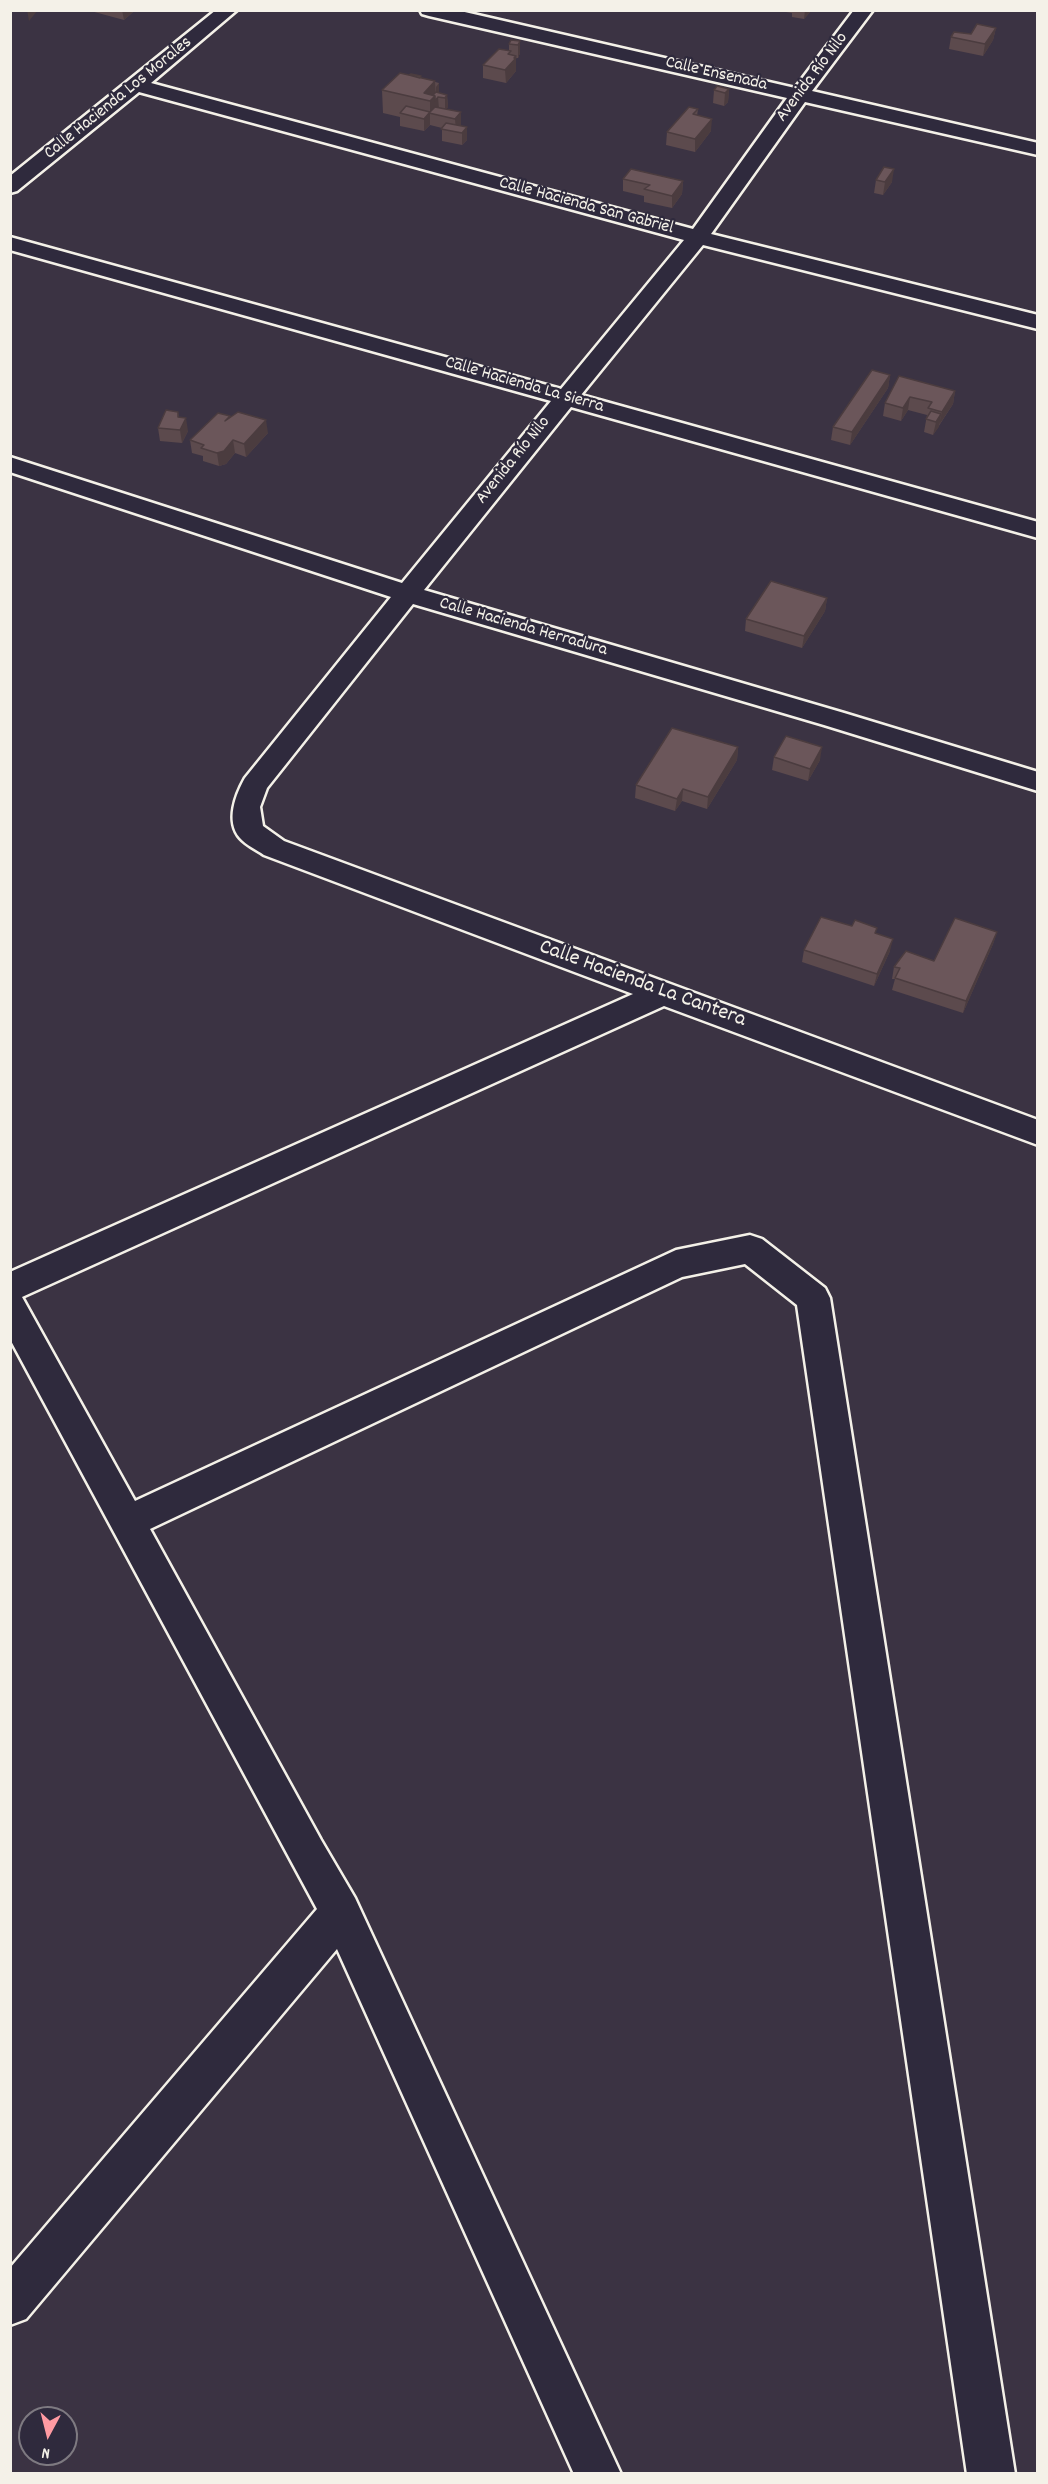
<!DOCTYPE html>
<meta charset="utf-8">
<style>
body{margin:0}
#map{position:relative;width:1048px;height:2484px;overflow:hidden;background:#3b3343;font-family:Dekko,sans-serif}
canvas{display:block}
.frame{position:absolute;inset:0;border:12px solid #f4f1e8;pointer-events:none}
.north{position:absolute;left:18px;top:2406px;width:60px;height:60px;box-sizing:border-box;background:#2f2a3d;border:2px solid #7e7a81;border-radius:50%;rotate:187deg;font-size:16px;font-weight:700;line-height:24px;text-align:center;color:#f4f1e8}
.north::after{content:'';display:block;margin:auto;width:21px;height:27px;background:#ff9aa2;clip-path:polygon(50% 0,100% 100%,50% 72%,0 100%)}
</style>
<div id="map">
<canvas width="1048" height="2484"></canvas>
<div class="frame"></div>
<div class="north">N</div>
</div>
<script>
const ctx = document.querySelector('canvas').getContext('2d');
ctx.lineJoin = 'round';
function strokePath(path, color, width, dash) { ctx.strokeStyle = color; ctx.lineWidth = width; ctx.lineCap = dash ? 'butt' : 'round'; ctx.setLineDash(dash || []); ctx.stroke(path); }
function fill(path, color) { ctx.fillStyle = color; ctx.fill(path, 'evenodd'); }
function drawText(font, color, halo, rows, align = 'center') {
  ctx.font = font + ' Dekko,sans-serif'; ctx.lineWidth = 4.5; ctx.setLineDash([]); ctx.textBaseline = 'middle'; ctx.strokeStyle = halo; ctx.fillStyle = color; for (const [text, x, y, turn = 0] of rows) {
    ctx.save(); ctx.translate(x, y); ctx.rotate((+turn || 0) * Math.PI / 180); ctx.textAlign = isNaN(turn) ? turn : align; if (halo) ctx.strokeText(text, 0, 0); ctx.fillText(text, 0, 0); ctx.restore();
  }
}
const minor = new Path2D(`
 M216 10H237L151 83 693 229 787 98 429 16 422 14 420 10H456L795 88 854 10H873L812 91 1038 143V155L805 102 711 234 1038 315V329L703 245 581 395 1038 522V538L571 407 424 590 844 713 1038 772V791L824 725 413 604 267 788 260 807 263 826 284 841 1038 1120V1145L664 1006 22 1297 135 1501 676 1250 750 1235 762 1239 825 1288 830 1298 1015 2474H967L797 1305 745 1264 682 1277 150 1529 321 1840 355 1898 621 2474H574L337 1949 26 2319 10 2325V2268L317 1909 10 1339V1272L633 994 264 855C257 850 246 845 240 838 225 821 236 794 245 778L391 597 10 472V457L402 583 551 401 10 250V237L561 389 684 240 139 92 17 191 10 193V176Z`);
const wall = new Path2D(`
 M87 10H133V12L124 20Z
 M812 10 804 19 792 17V13L780 11Z
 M996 28 993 40 983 56 949 49 951 37 971 34Z
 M520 41V53L518 58H516V71L506 83 483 78V65L509 51V44Z
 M409 75 421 76V78L439 83V93L447 95 448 107 446 109 461 125 460 126 467 127V140L462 145 442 141V128L430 125 424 131 400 126V117L383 113 382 90Z
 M729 89 728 102 724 106 713 103 714 90Z
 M698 109 697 116 711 131 695 152 666 145 667 132Z
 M623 179 683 181 682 194 672 208 644 202V196L623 191Z
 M876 180 892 182 883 195 874 193Z
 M890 375 888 388 850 445 831 440 833 427Z
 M899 376 955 391 953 404 933 435 924 432 927 415 908 410 901 421 883 416 885 403Z
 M178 412 179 417 188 431 182 443 160 441 158 428Z
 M231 417 268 433 246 457 235 453 226 464 219 466 203 461V456L192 453 190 440Z
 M827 598 825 611 802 648 745 631 746 619Z
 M738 747 737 760 707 809 682 801 675 811 635 798 636 785Z
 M774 757 820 760 808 781 772 770Z
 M997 932 993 944 963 1013 892 990 895 979H892L894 967 934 961Z
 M876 934 890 951 874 986 802 962 804 950Z`);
const shadedWall = new Path2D(`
 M27 10H38L29 21Z
 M122 10H133V12L124 20Z
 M805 10H812L804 19Z
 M996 28 993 40 983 56 985 44Z
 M520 41V53L518 58V45Z
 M516 56V71L506 83 505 70Z
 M435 81 436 100 438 97 439 109 430 113V101L424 93Z
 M439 83V95L436 99V87Z
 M729 89 728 102 724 106 725 93Z
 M447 95 448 107 445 111V98Z
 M430 112V125L424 131V119Z
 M461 112V125L456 131 455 119Z
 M712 119 711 131 695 152V139Z
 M467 127V140L462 145V133Z
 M894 169 892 182 883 195 885 182Z
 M683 181 682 194 672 208V196Z
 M890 375 888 388 850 445 852 432Z
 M955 391 953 404 939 425 942 412Z
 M910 397 908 410 901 421 903 408Z
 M941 414 939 427 933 435 936 422Z
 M186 418 188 431 182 443 180 430Z
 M266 420 268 433 246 457 244 444Z
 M233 440 235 453 226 464 219 466 217 453Z
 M827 598 825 611 802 648 804 636Z
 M738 747 737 760 707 809 708 797Z
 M822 747 820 760 808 781 810 769Z
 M683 789 682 801 675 811 677 799Z
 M997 932 993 944 963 1013 966 1001Z
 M893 939 890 951 874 986 877 974Z`);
const building = new Path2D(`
 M977 24 996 28 985 44 951 37 954 32 971 34Z
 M511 40 520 41 518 45 509 44Z
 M499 49 511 51 508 54 516 56 514 58H516L505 70 483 65Z
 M400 73 435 81 424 93 435 96 430 101 382 90Z
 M411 74 421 76 420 78 409 75Z
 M717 86 729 89 725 93 714 90Z
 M436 92 447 95 445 98 438 97 435 101V96L433 95Z
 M406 106 430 112 424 119 400 113Z
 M435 107 461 112 455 119 429 113Z
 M689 107 698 109 693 114 712 119 695 139 667 132Z
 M446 123 467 127 462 133 441 129Z
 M884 167 894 169 885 182 876 180Z
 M631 169 683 181 672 196 644 189 650 185 623 179Z
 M872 370 890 375 852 432 833 427Z
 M899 376 955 391 942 412 928 408 932 402 910 397 903 408 885 403Z
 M166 410 178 412V417L186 418 180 430 158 428Z
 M931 411 941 414 936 422 926 419Z
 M238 412 266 420 244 444 233 440 224 451 217 453 201 448 204 445 190 440 218 413 230 416 225 421Z
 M771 581 827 598 804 636 746 619Z
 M672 728 738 747 708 797 683 789 677 799 636 785Z
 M786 736 822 747 810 769 774 757Z
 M821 917 852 926 855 920 877 928 875 933 893 939 877 974 804 950Z
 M955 918 997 932 966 1001 895 978 900 968 894 967 906 951 934 961Z`);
const farStreetnames = [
 ["Calle Ensenada",716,75,13],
 ["Avenida Río Nilo",813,78,-53],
 ["Calle Hacienda Los Morales",119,99,-39],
 ["Calle Hacienda San Gabriel",586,207,15],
 ["Calle Hacienda La Sierra",524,386,16],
 ["Avenida Río Nilo",514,461,-51],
 ["Calle Hacienda Herradura",523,628,16]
];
const streetNames = [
 ["Calle Hacienda La Cantera",642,985,20]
];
strokePath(minor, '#f4f1e8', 5);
fill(minor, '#2f2a3d');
fill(wall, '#5c4a4d');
fill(shadedWall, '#4b3c3f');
fill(building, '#6b565a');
strokePath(building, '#4b3c3f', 1.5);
drawText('18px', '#f4f1e8', '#2f2a3d', farStreetnames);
drawText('22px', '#f4f1e8', '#2f2a3d', streetNames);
</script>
